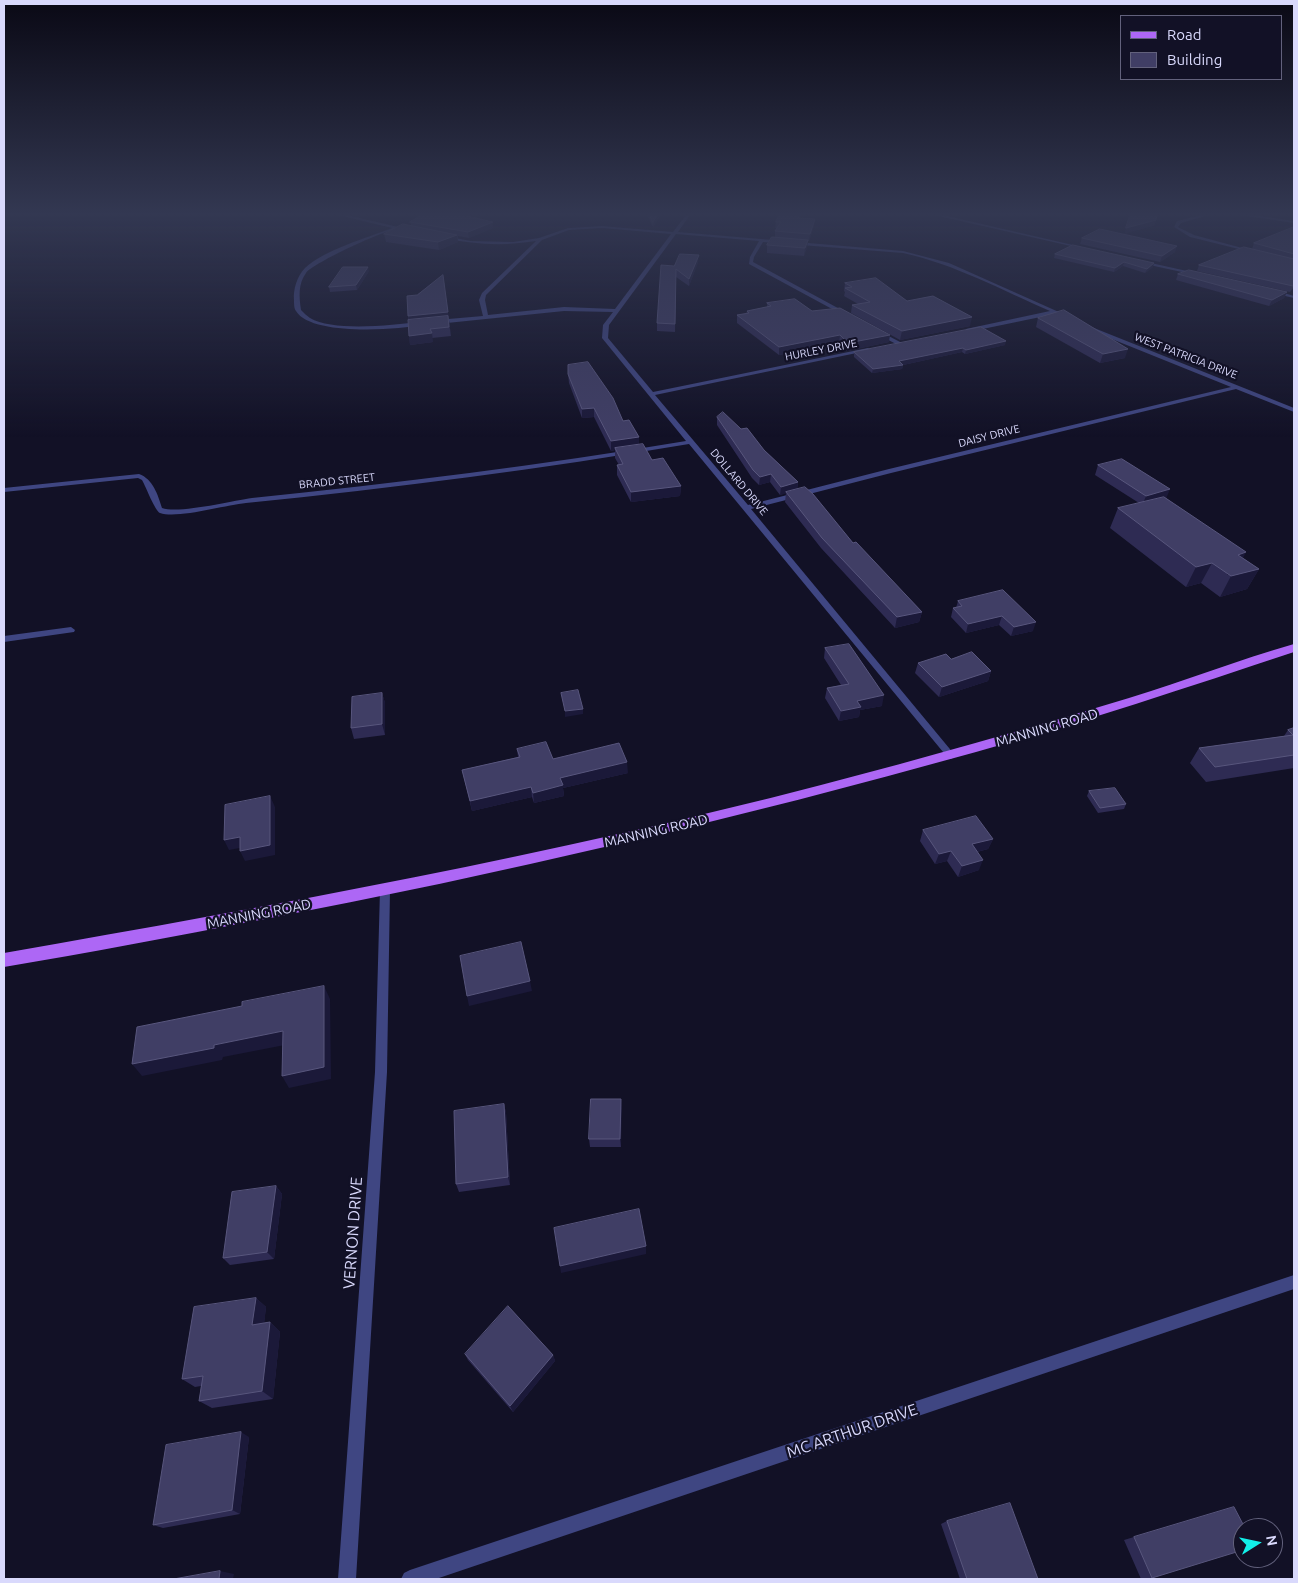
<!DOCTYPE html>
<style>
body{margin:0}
#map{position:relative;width:1298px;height:1583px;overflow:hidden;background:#121126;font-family:Ubuntu,sans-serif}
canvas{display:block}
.frame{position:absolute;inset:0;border:5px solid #d9d9fc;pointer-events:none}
.legend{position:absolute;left:1120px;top:15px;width:162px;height:65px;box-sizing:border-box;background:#121126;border:1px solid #62617c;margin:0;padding:6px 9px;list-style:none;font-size:15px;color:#d9d9fc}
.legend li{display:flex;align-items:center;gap:10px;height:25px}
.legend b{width:25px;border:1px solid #62617c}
.north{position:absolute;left:1233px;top:1518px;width:50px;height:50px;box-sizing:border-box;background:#121126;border:1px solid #62617c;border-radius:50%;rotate:80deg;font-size:14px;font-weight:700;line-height:20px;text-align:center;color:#d9d9fc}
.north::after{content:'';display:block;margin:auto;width:18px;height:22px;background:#12efe8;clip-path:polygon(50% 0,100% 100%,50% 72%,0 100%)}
</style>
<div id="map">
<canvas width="1298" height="1583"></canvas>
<div class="frame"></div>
<ul class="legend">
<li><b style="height:6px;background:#ad67f5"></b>Road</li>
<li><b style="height:14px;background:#403e65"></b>Building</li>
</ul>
<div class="north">N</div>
</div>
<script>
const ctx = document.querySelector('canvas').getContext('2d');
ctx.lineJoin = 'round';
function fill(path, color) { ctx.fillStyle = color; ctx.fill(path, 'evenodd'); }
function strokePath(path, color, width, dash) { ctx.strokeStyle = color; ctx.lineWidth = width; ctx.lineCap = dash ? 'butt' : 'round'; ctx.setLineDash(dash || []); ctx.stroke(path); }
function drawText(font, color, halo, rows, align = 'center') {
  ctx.font = font + ' Ubuntu,sans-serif'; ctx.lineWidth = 4.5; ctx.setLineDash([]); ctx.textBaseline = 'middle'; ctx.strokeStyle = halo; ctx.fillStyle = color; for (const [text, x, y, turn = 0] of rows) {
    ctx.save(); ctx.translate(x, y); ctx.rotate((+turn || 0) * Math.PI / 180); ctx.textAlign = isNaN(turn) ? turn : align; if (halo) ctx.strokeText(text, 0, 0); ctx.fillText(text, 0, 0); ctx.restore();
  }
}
const minor = new Path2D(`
 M338 215H347L411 230 409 231C406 231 401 229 398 229 386 229 313 263 306 273 298 284 299 297 301 310 304 313 307 316 310 318 333 332 393 325 420 322L423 324 422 325C396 330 311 336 296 311 294 309 294 303 294 300 293 290 297 276 305 268 324 250 367 238 392 228Z
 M686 215H690L678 232 903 251 949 263 1070 317 1067 319 1055 314 968 332 966 331V329L1050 311C1002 290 954 264 903 253L763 242 754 257 753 262 847 313V315L845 316 749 264 750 257 759 241 676 234 609 325 608 338 653 392 868 348 871 350 655 395 748 505 889 469 1231 387 1087 329V327L1089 326 1294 408V412L1236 389 891 473 751 509 954 754 956 756 951 759 948 758 689 444C542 469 395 488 246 503 225 505 178 519 160 513 155 511 146 487 142 480L138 478 4 492V488L139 474C153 479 158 495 162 508 179 514 231 501 252 498 397 483 542 465 686 441L602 338 603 325 613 312 564 311 437 324 434 322 437 320 483 316 479 300 482 293 536 241C505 246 475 245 444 238V236L471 241 513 242 539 238 568 228 602 226 673 232ZM602 228 671 234 615 309 564 307 488 315 485 300 486 295 542 240 569 230Z
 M934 215H943L1086 248 1084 249Z
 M1201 215H1209L1181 223 1178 227 1194 235 1257 252 1255 253 1190 237 1174 227 1177 221Z
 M1240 215H1254L1294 221V223Z
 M1142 261 1196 273 1198 274 1196 275 1140 263Z
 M1274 290 1294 296V298L1272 293Z
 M877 330 902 343 903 344 898 345 875 333V331Z
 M71 627 75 630 74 632 4 642V636Z
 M385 886 389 887 390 890 387 1072 356 1579H338L375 1072 380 890 381 887Z
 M1294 1275V1289L436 1579H401L404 1573 410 1570Z`);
const primary = new Path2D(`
 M1294 644V652C1189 687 1083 722 976 752 740 818 501 874 260 920 175 936 89 953 4 967V953C278 905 552 855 821 785 924 758 1027 729 1129 698 1184 681 1238 660 1294 644Z`);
const wall = new Path2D(`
 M647 215H661L653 227Z
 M801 218 814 226 809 241H808L807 247 804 256 767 253V245L775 237V231L777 229 775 228 776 222Z
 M410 222H493V228L469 238 458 236V242L439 250 386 242 384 234 411 225Z
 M1294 227V287L1290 292 1197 271 1199 265 1252 249 1254 243Z
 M1082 238 1175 252 1160 262 1080 244Z
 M1073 245 1153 267 1145 273 1123 266 1114 272 1054 258 1055 254Z
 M698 262 689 286 676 277 675 332 657 331V323L674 266Z
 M369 271 357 290 330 292 329 287Z
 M1178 274 1287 292 1284 298 1269 306 1176 280Z
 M443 275 451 336 432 338 433 342 410 345 408 316 417 295Z
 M845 283 907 301 970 326 900 340 851 313 852 305 858 304 844 296 845 292 844 291Z
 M767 303 812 311 889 342 847 351 839 343 779 355 737 323V315L746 314 747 311 767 307Z
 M1038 318 1125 358 1100 363 1036 327Z
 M1005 345 965 354 962 352 903 365 902 369 872 373 854 357V352Z
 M568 374 623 421 639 437V444L652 460 681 486 680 496 631 502 617 475V465H619L615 458V450L611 451 594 417 582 418 569 383Z
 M717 417 764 450 798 482 797 490 853 543 922 612 919 622 895 628 821 548 785 502 786 493 780 495 770 482 759 485 752 478 717 425Z
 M1098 465 1166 498 1243 558 1259 569 1247 589 1220 597 1201 583 1186 587 1110 528 1118 508 1139 503 1095 475Z
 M1003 590 1033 631 1011 636 999 625 966 633 951 617 953 608H956L958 601Z
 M825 648 882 706 860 710 859 717 839 721 825 698 827 688 841 685 824 658Z
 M951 659 991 671 988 681 939 697 915 673 918 663Z
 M382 693 385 703V735L354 739 351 728Z
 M1294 728V768L1206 782 1190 763 1199 748 1284 736 1288 730Z
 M517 749 553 759 628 773 563 788 564 796 534 803 532 797 472 811 462 770 518 757Z
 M1089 791 1126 804 1124 809 1098 813 1087 796Z
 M923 830 993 839 988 849 977 852 979 870 958 877 947 861 935 864 920 841Z
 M621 1099V1147H590L589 1139Z
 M504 1104 506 1113 510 1185 459 1192 456 1184Z
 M276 1186 282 1194 274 1259 230 1265 223 1258Z
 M256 1298 266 1307 264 1323 270 1322 280 1332 273 1399 212 1408 199 1401 201 1386 195 1387 182 1379Z
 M465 1354 553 1355 555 1361 513 1412 468 1360Z
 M249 1437 240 1514 163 1528 153 1525Z
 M1234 1507 1152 1578 1141 1579 1124 1540Z
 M947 1521 1038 1579H960L941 1524Z`);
const shadedWall = new Path2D(`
 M657 215H661L653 227V222Z
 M815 219 814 226 809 241 810 234Z
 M1156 220 1154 226 1124 234 1126 228Z
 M493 222V228L469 238 468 232Z
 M457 235 458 242 439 250 438 242Z
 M808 240 807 247 804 256 805 248Z
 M1177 246 1175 252 1160 262 1162 256Z
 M699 255 698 262 689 286V279Z
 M1124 262 1123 266 1114 272 1115 268Z
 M1154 263 1153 267 1145 273 1147 269Z
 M368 267 369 271 357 290 356 285Z
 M444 281 451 336 448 318 410 323 408 316Z
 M1287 292 1284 298 1269 306 1272 300Z
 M972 317 970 326 900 340 902 331Z
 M432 333 433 342 410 345 409 336Z
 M840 335 839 343 779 355V347Z
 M890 335 889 342 847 351 848 343Z
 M1006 341 1005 345 965 354 966 350Z
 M963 348 962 352 903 365 902 369 872 373 873 369 899 361Z
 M1128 349 1125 358 1100 363 1103 354Z
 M594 408V417L582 418V409Z
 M639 437V447L615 448V450L611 451V441Z
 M771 474 770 482 759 485 760 477Z
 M798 482 797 491 780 495 781 487Z
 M681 486 680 496 631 502V492Z
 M1170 489 1166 499 1142 506 1146 496Z
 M1246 552 1236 573 1227 575 1238 555Z
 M1212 563 1201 583 1186 587 1196 567Z
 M1259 569 1247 589 1220 597 1231 576Z
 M922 612 919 622 895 628 897 617Z
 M1002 616 999 625 966 633 968 624Z
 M1036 622 1033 631 1011 636 1014 627Z
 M991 671 988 681 939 697 942 687Z
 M382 693 385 703V735L382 724Z
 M884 695 882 706 860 710 859 717 839 721 841 711 857 701Z
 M583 709V714L565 717V711Z
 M627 762 628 773 563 788 564 796 534 803 533 793 560 778Z
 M531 787 532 797 472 811 470 801Z
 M270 796 275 807V855L245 861 240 851Z
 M240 837 245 847 229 850 224 840Z
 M993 839 988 849 968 854 972 844Z
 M951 851 947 861 935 864 939 854Z
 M983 860 979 870 958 877 962 866Z
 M530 981 532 991 469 1006 467 996Z
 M324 986 330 999 331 1079 289 1088 282 1076Z
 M283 1031 290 1044 223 1057 222 1060 142 1076 132 1064 214 1045Z
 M621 1099 622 1108 621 1147 620 1139Z
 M504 1104 506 1113 510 1185 508 1177Z
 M276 1186 282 1194 274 1259 267 1252Z
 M646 1246V1254L561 1273 560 1266Z
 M256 1298 266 1307 263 1334 252 1325Z
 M270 1322 280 1332 273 1399 262 1391Z
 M553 1355 555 1361 513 1412 510 1406Z
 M241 1432 249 1437 240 1514 232 1510Z
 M220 1571 234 1574 233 1579H219Z`);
const building = new Path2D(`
 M422 215H463L493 222 468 232 410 222Z
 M650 215H657L653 222Z
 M779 215H800L798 218 815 219 810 234 775 231 781 222H776Z
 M1130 215H1157L1156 220 1126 228Z
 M403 224 457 235 438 242 384 234Z
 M1294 227V254L1254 243Z
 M1100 229 1177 246 1162 256 1082 238Z
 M772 237 808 240 805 248 767 245Z
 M1073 245 1154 263 1147 269 1124 262 1115 268 1055 254Z
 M1244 247 1294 259V285L1293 286 1199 265Z
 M680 254 699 255 689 279 676 269 675 324 657 323 661 265 674 266Z
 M343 267H368L356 285 329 287Z
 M1189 270 1287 292 1272 300 1178 274Z
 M443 275 448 312 408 316 407 296 417 295Z
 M876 278 907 301 933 296 972 317 902 331 852 305 870 302 845 288 852 287 845 283Z
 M795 299 812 311 840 308 890 335 848 343 840 335 779 347 737 315 749 313 747 311 771 306 767 303Z
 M1064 310 1128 349 1103 354 1038 318Z
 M448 316 449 327 430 329 432 333 409 336 408 320Z
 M981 327 1006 341 966 350 963 348 899 361 903 365 873 369 854 352Z
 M588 362 613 398 623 421 629 420 639 437 611 441 594 408 582 409 568 374V365Z
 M723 412 741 429 747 428 764 450 798 482 781 487 771 474 760 477 753 470 717 417Z
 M643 444 652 460 663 458 681 486 631 492 617 465 623 464 615 448Z
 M1122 459 1170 489 1146 496 1098 465Z
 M805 487 813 494 853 543 856 542 922 612 897 617 822 538 786 492Z
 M1164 497 1246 552 1238 555 1259 569 1231 576 1212 563 1196 567 1118 508Z
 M1003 590 1036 622 1014 627 1002 616 968 624 953 608 962 606 958 601Z
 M849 644 884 695 857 701 861 707 841 711 827 688 849 684 825 648Z
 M972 652 991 671 942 687 918 663 946 654 951 659Z
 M578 690 583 709 565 711 561 693Z
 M382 693V724L351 728 352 697Z
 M1294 728V755L1215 767 1199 748 1293 735 1288 730Z
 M546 742 553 759 619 743 627 762 560 778 563 785 533 793 531 787 470 801 462 770 520 757 517 749Z
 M1115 788 1126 804 1100 808 1089 791Z
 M270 796V845L240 851V837L224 840 225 805Z
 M976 816 993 839 972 844 983 860 962 866 951 851 939 854 923 830Z
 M521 942 530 981 467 996 460 956Z
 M324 986V1067L282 1076 283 1031 214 1045V1048L132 1064 137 1027 242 1006V1002Z
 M591 1099H621L620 1139H589Z
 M504 1104 508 1177 456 1184 454 1111Z
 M276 1186 267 1252 223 1258 232 1192Z
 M639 1209 646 1246 560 1266 554 1228Z
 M256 1298 252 1325 270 1322 262 1391 199 1401 203 1376 182 1379 194 1307Z
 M508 1306 553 1355 510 1406 465 1354Z
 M241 1432 232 1510 153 1525 166 1445Z
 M1010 1503 1038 1579H967L947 1521Z
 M1234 1507 1245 1528H1243V1550L1152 1578 1134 1537Z
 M220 1571 219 1579H174Z`);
const farStreetnames = [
 ["HURLEY DRIVE",821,350,-11],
 ["WEST PATRICIA DRIVE",1186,356,21],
 ["DAISY DRIVE",989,436,-14],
 ["BRADD STREET",337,481,-6],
 ["DOLLARD DRIVE",739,482,50]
];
const streetNames = [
 ["MANNING ROAD",1047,728,-16],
 ["MANNING ROAD",656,831,-13],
 ["MANNING ROAD",259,914,-11]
];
const nearStreetnames = [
 ["VERNON DRIVE",353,1233,-86],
 ["MC ARTHUR DRIVE",852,1431,-19]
];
fill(minor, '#3f4682');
fill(primary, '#ad67f5');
fill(wall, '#2e2b53');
fill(shadedWall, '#1b1939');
fill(building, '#403e65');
strokePath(building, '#58567d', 1);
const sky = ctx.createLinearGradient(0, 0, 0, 437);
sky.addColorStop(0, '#0a0915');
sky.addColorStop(0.49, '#333852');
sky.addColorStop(1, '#33385200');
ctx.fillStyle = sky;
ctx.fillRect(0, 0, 1298, 437);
drawText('11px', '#d9d9fc', '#121126', farStreetnames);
drawText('14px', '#d9d9fc', '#121126', streetNames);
drawText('16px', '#d9d9fc', '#121126', nearStreetnames);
</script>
